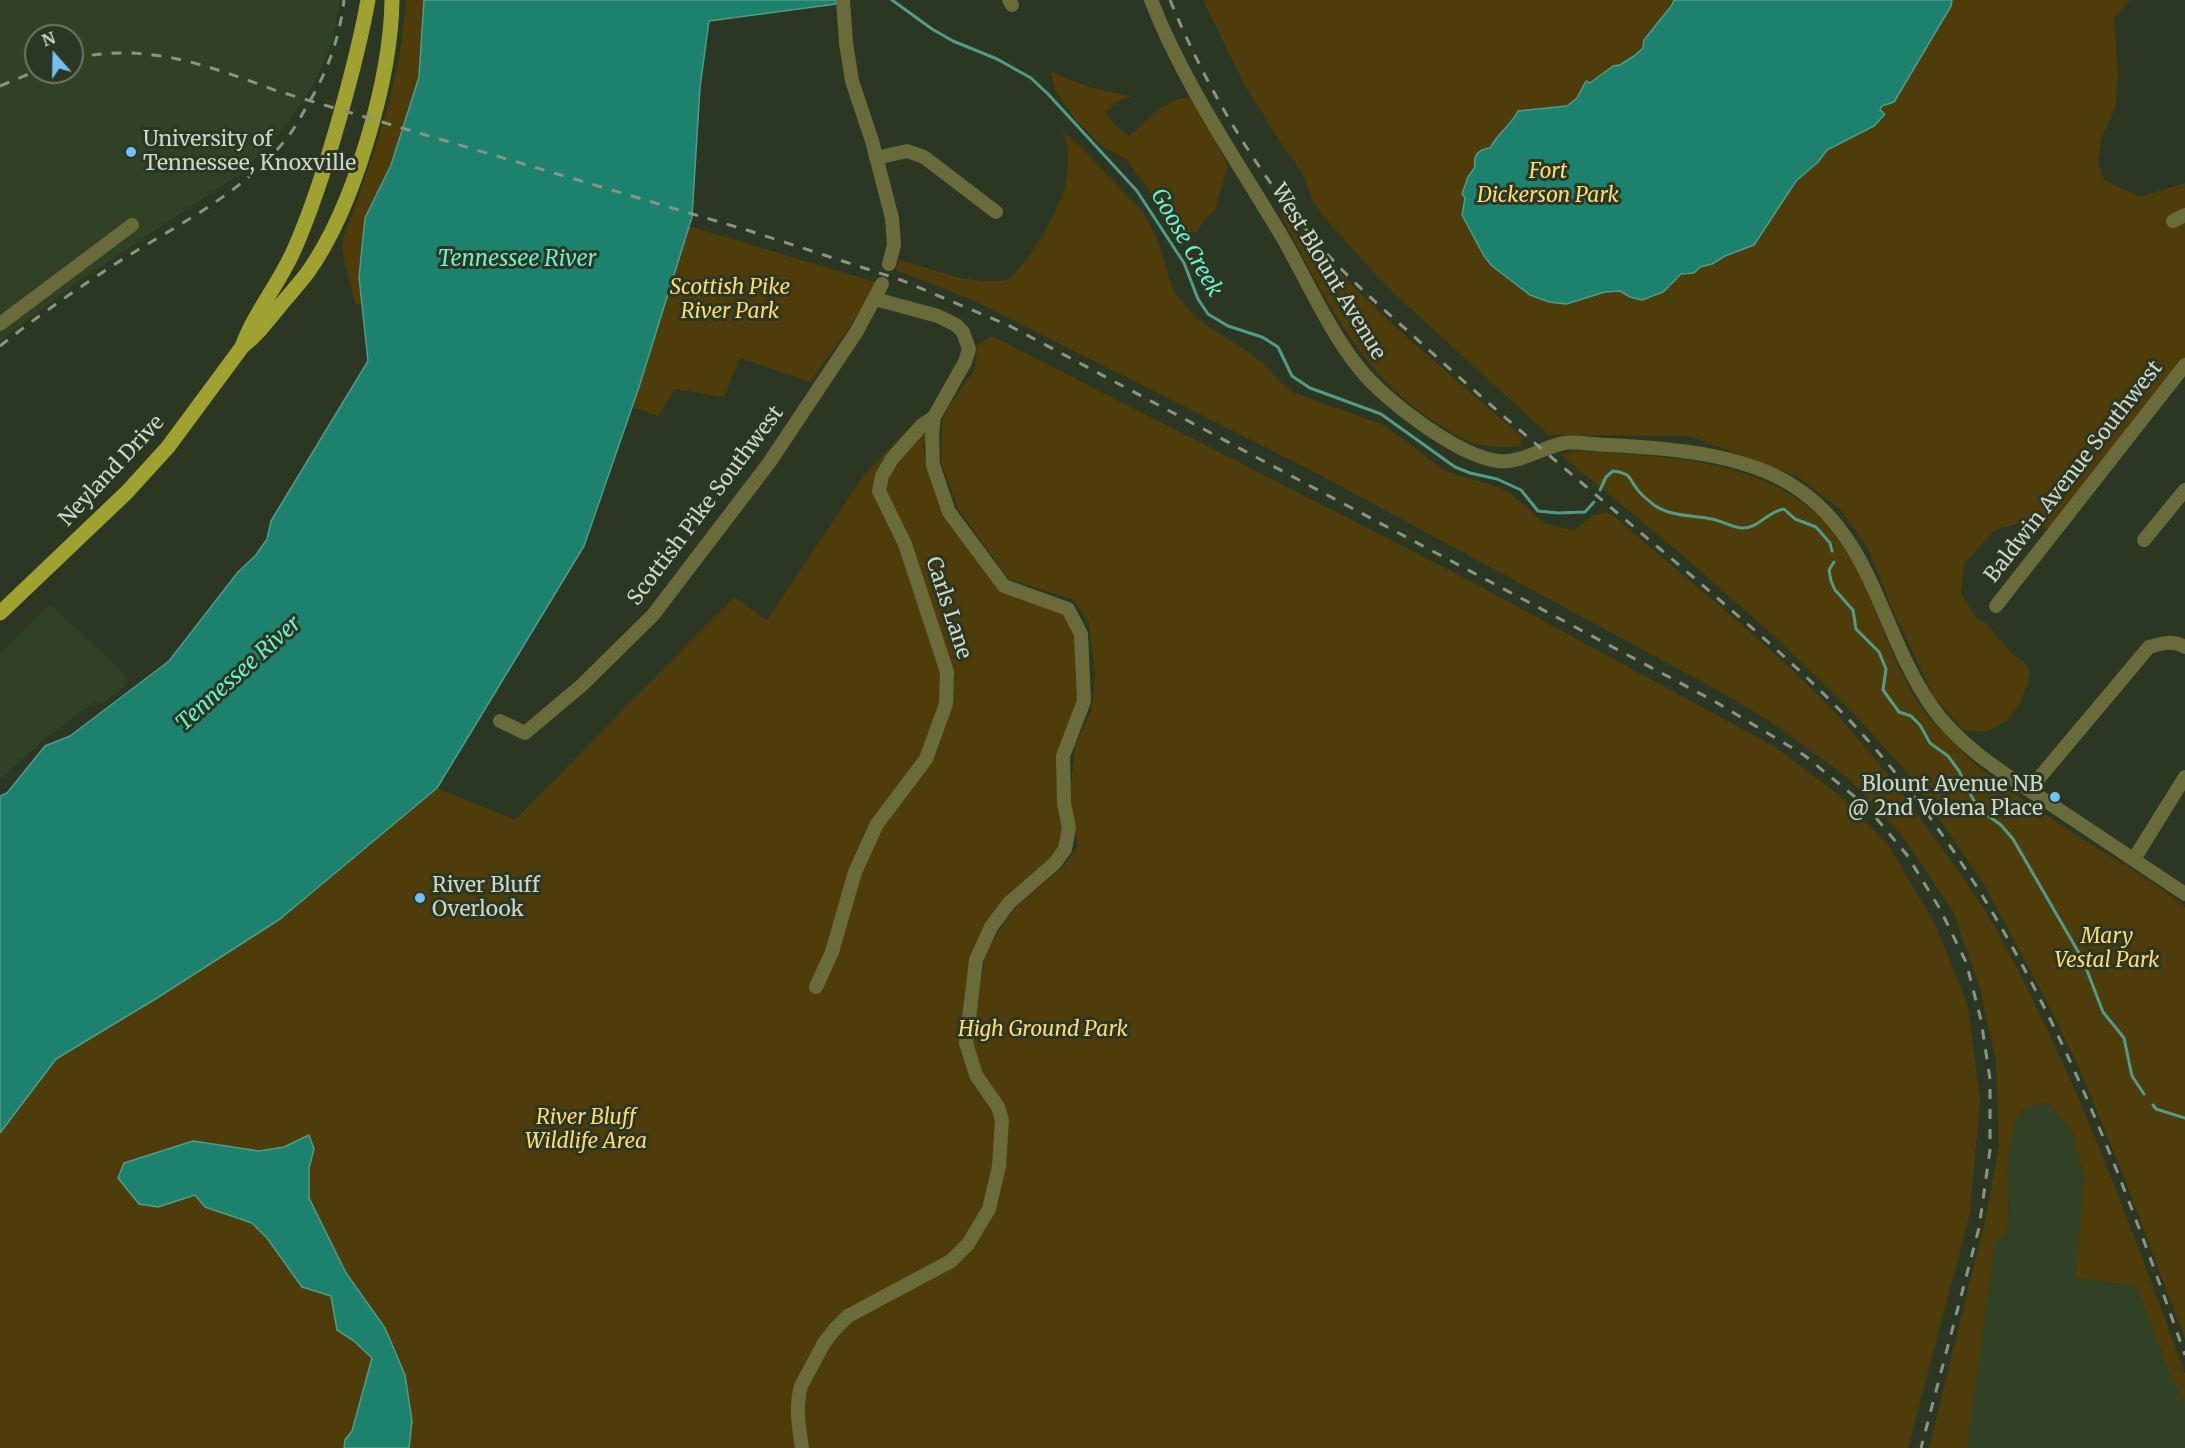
<!DOCTYPE html>
<style>
body{margin:0}
#map{position:relative;width:2185px;height:1448px;overflow:hidden;background:#2b3722;font-family:Merriweather,serif}
canvas{display:block}
.north{position:absolute;left:24px;top:24px;width:60px;height:60px;box-sizing:border-box;background:#2b3722;border:2px solid #6c7764;border-radius:50%;rotate:340deg;font-size:16px;font-weight:700;line-height:24px;text-align:center;color:#ced6c8}
.north::after{content:'';display:block;margin:auto;width:21px;height:27px;background:#71c1f5;clip-path:polygon(50% 0,100% 100%,50% 72%,0 100%)}
</style>
<div id="map">
<canvas width="2185" height="1448"></canvas>
<div class="north">N</div>
</div>
<script>
const ctx = document.querySelector('canvas').getContext('2d');
ctx.lineJoin = 'round';
function fill(path, color) { ctx.fillStyle = color; ctx.fill(path, 'evenodd'); }
function strokePath(path, color, width, dash) { ctx.strokeStyle = color; ctx.lineWidth = width; ctx.lineCap = dash ? 'butt' : 'round'; ctx.setLineDash(dash || []); ctx.stroke(path); }
function drawText(font, color, halo, rows, align = 'center') {
  ctx.font = font + ' Merriweather,serif'; ctx.lineWidth = 6; ctx.setLineDash([]); ctx.textBaseline = 'middle'; ctx.strokeStyle = halo; ctx.fillStyle = color; for (const [text, x, y, turn = 0] of rows) {
    ctx.save(); ctx.translate(x, y); ctx.rotate((+turn || 0) * Math.PI / 180); ctx.textAlign = isNaN(turn) ? turn : align; if (halo) ctx.strokeText(text, 0, 0); ctx.fillText(text, 0, 0); ctx.restore();
  }
}
const built = new Path2D(`
 M0 0H340L333 40 313 86 282 131 241 173 79 281 0 341ZM36 36H72V72H36Z
 M52 605 125 675 127 681 123 688 100 705 94 703 90 705 47 737 0 779V654L48 607Z
 M2042 1102 2050 1105 2072 1131 2084 1179 2075 1278 2137 1286 2170 1375 2185 1404V1448H1967L1995 1244 2007 1228 2010 1211 2007 1196V1168L2014 1125 2020 1112Z`);
const green = new Path2D(`
 M406 0H424L419 77 391 165 365 218 359 277 362 303 358 305 355 302 342 251 343 239C372 161 401 84 406 0Z
 M1203 0H2130L2114 18 2118 76 2115 109 2101 138 2098 162 2104 180 2140 197 2185 183V358L2050 528 2038 529 2019 523 1995 530 1964 564 1961 593 1977 618 1986 623 2012 654 2024 662 2030 671 2028 684 2020 703 2008 720 1986 732 1963 730 1933 695 1892 608 1867 547 1840 509 1798 477 1690 436 1549 435 1387 287 1324 217 1312 200 1303 174 1275 134 1246 87Z
 M1051 71C1076 84 1104 92 1132 96L1116 102 1106 112 1115 125 1129 136C1146 122 1167 96 1190 98L1214 138 1228 167 1220 190 1216 209 1204 220 1197 232 1186 233 1171 221 1126 159 1100 145 1076 120 1055 90Z
 M1062 131 1078 144 1143 212 1156 237 1174 292 1197 319 1242 348 1266 366 1280 381 1294 393 1384 425 1445 471 1501 488 1509 492 1544 523 1574 531 1592 516 1606 512 1616 518C1685 578 1758 634 1822 699 1860 738 1893 781 1925 825 1950 859 1975 892 1996 929 2074 1070 2130 1223 2185 1374V1404L2170 1375 2137 1286 2075 1278 2084 1179 2072 1131 2050 1105 2042 1102 2020 1112C2009 1136 2007 1165 2007 1191 2007 1204 2012 1216 2006 1229 2004 1234 1998 1239 1995 1244L1967 1448H1929L1985 1221 1999 1147 1996 1061 1980 989 1954 913 1901 834 1848 778 1777 726 1721 692 1320 475 975 301 896 270 899 260C931 268 960 282 993 281 997 281 1002 281 1006 280 1024 273 1063 203 1066 184 1068 168 1071 145 1062 131Z
 M1288 212C1353 298 1442 366 1522 437L1521 446C1507 448 1480 447 1467 441 1458 437 1449 430 1440 425 1360 376 1322 293 1280 213Z
 M689 226 878 283 871 297 810 382 740 358 724 397 675 389 658 416 633 407Z
 M992 336 1463 577 1777 748 1840 796 1888 844 1937 928 1968 1006 1980 1100 1970 1213 1908 1448H0V1133L56 1059 157 998 280 919 437 788 515 820 734 597 767 620 864 475 912 425 924 421 927 431 923 447 925 457 933 465 945 499 1004 586 1068 609 1078 625 1084 701 1071 732 1065 849 991 927 975 978 982 975 985 956 1003 924 1016 907 1064 866 1078 846 1070 797 1075 745 1092 709 1095 676 1089 623 1074 600 1009 579 958 509 941 462 942 421 949 406 975 369 977 345Z
 M1573 451C1677 457 1790 457 1852 556 1860 569 1865 584 1871 598 1887 639 1905 694 1937 726 1952 740 1966 758 1983 770 2022 800 2065 828 2107 854 2133 871 2162 886 2185 908V1339L2127 1185 2081 1072 2048 1004 1984 884 1907 772 1851 711 1773 635 1681 554 1561 455Z`);
const water = new Path2D(`
 M424 0H836V4L709 21 700 87 692 217 639 387 584 546 437 788 280 919 157 998 56 1059 0 1133V796L7 793 45 746 70 736 169 661 238 572 256 555 267 539 271 521 368 361 359 277 365 218 391 165 419 77Z
 M1674 0H1952L1951 6 1894 102 1882 106 1880 110 1885 114 1874 126 1827 150 1818 162 1796 181 1754 245 1725 256 1712 264 1700 267 1694 273 1681 274 1663 292 1642 300 1630 297 1620 291 1605 292 1566 304 1549 302 1530 295 1492 266 1484 256 1462 215 1465 198 1462 194 1468 177 1475 167C1473 156 1478 149 1490 148 1499 131 1510 127 1518 111L1567 106 1577 98 1586 81 1590 83 1613 66 1620 65 1634 56 1643 48 1644 40 1672 5Z
 M309 1135 314 1149 309 1168V1198L346 1273 385 1328 405 1375 412 1421 409 1448H344L345 1440 352 1431 372 1358 354 1341 337 1330 331 1296 302 1287 267 1238 252 1223 205 1207 195 1195 158 1207 139 1204 118 1178 124 1163 193 1141 259 1151 284 1147Z`);
const stream = new Path2D(`
 M892 0 932 29 953 41 997 59 1031 78 1048 94 1137 191 1184 263 1198 299 1208 314 1228 326 1262 337 1278 347 1292 376 1310 388 1381 414 1455 467 1470 473 1497 479 1521 490 1538 511 1558 513 1585 512 1594 502
 M1600 490 1606 477 1613 471C1632 474 1627 476 1637 489 1641 495 1649 501 1654 505 1671 517 1693 515 1712 519 1722 521 1733 528 1743 528 1759 528 1768 511 1784 509L1795 519 1816 527 1830 543 1832 551
 M1834 562 1829 570 1831 581 1835 590 1853 610 1856 629 1879 652 1886 669 1883 690 1899 712 1911 716 1920 725 1930 743 1948 756 1959 771 1976 805 1987 815 2001 825 2013 839 2083 960 2103 1012 2124 1038 2132 1076 2144 1094
 M2153 1105 2156 1109 2185 1118`);
const minor = new Path2D(`
 M843 0 846 43 852 81 872 141 892 218 894 245 889 264
 M1009 0 1012 5
 M1151 0C1184 85 1238 162 1284 240 1307 281 1330 332 1359 368 1384 400 1459 457 1499 461 1522 463 1543 447 1564 443 1577 441 1594 445 1608 445 1667 448 1744 453 1795 487 1874 539 1880 631 1930 704 1960 749 2011 778 2055 807 2099 836 2142 865 2185 894
 M876 158 907 151 924 157 996 212
 M2173 221 2185 215
 M0 324 132 225
 M2144 540 2185 490
 M1996 606 2185 365
 M500 721 525 733 582 685 653 615 769 463 857 331 882 284
 M2029 790 2149 647C2162 643 2173 640 2185 647
 M2134 859 2185 777
 M816 987 832 952 855 872 877 824 926 759 946 704 947 672 905 544 879 491 882 476 892 459 922 425 934 417
 M802 1448C799 1427 795 1407 801 1386L824 1343 835 1329 848 1316 951 1261 968 1244 989 1209 999 1166 1002 1120 998 1107 976 1075 966 1043 976 960 991 927 1009 903 1055 863 1065 849 1069 828 1064 803 1063 756 1084 701 1081 634 1068 609 1004 586 949 512 933 465 932 436 934 417 965 362 969 349 963 332 956 325 938 316 875 299`);
const major = new Path2D(`
 M242 347C254 313 279 284 294 250 313 207 327 162 340 116 351 77 361 39 368 0
 M0 613 127 492 168 447 242 347C257 335 267 322 279 307 289 295 299 284 308 272 354 207 391 79 392 0`);
const rail = new Path2D(`
 M1170 0C1209 94 1261 180 1329 256 1360 290 1396 320 1430 351 1516 429 1605 502 1693 577 1752 628 1812 678 1864 736 2023 914 2107 1133 2185 1355
 M72 59C145 41 210 66 277 91L750 231 901 280 1010 326 1714 701 1804 755 1866 806 1907 855 1940 909 1966 962 1981 1020 1990 1079V1150L1979 1228 1921 1448
 M0 86 36 71
 M0 346C39 315 81 286 123 259 181 223 248 190 290 134 298 123 304 111 311 99 329 68 340 35 344 0`);
const markers = [
 [131,152,6,"#71c1f5"],
 [2055,797,6,"#71c1f5"],
 [420,898,6,"#71c1f5"]
];
const poiNames = [
 ["University of",143,140],
 ["Tennessee, Knoxville",143,164],
 ["Blount Avenue NB",2043,785,"right"],
 ["@ 2nd Volena Place",2043,809,"right"],
 ["River Bluff",432,886],
 ["Overlook",432,910]
];
const parkNames = [
 ["Fort",1548,172],
 ["Dickerson Park",1548,196],
 ["Scottish Pike",730,288],
 ["River Park",730,312],
 ["Mary",2107,937],
 ["Vestal Park",2107,961],
 ["High Ground Park",1043,1030],
 ["River Bluff",586,1118],
 ["Wildlife Area",586,1142]
];
const streetNames = [
 ["West Blount Avenue",1328,272,59],
 ["Neyland Drive",112,471,-47],
 ["Baldwin Avenue Southwest",2074,472,-52],
 ["Scottish Pike Southwest",706,506,-53],
 ["Carls Lane",948,608,72]
];
const waterNames = [
 ["Goose Creek",1186,243,60],
 ["Tennessee River",517,260],
 ["Tennessee River",239,674,-42]
];
fill(built, '#314125');
fill(green, '#4e3d0a');
fill(water, '#1c826d');
strokePath(water, '#519b88', 1.5);
strokePath(stream, '#519b88', 3);
strokePath(minor, '#696b3a', 14);
strokePath(major, '#9fa131', 15);
strokePath(rail, '#8a9483', 3, [10, 10]);
for (const [x, y, r, color] of markers) { const dot = new Path2D(); dot.arc(x, y, r, 0, 2 * Math.PI); ctx.fillStyle = color; ctx.fill(dot); strokePath(dot, '#2b3722', 2); }
drawText('21px', '#ced6c8', '#2b3722', poiNames, 'left');
drawText('italic 21px', '#fed976', '#2b3722', parkNames);
drawText('21px', '#ced6c8', '#2b3722', streetNames);
drawText('italic 22px', '#6cefcf', '#2b3722', waterNames);
</script>
